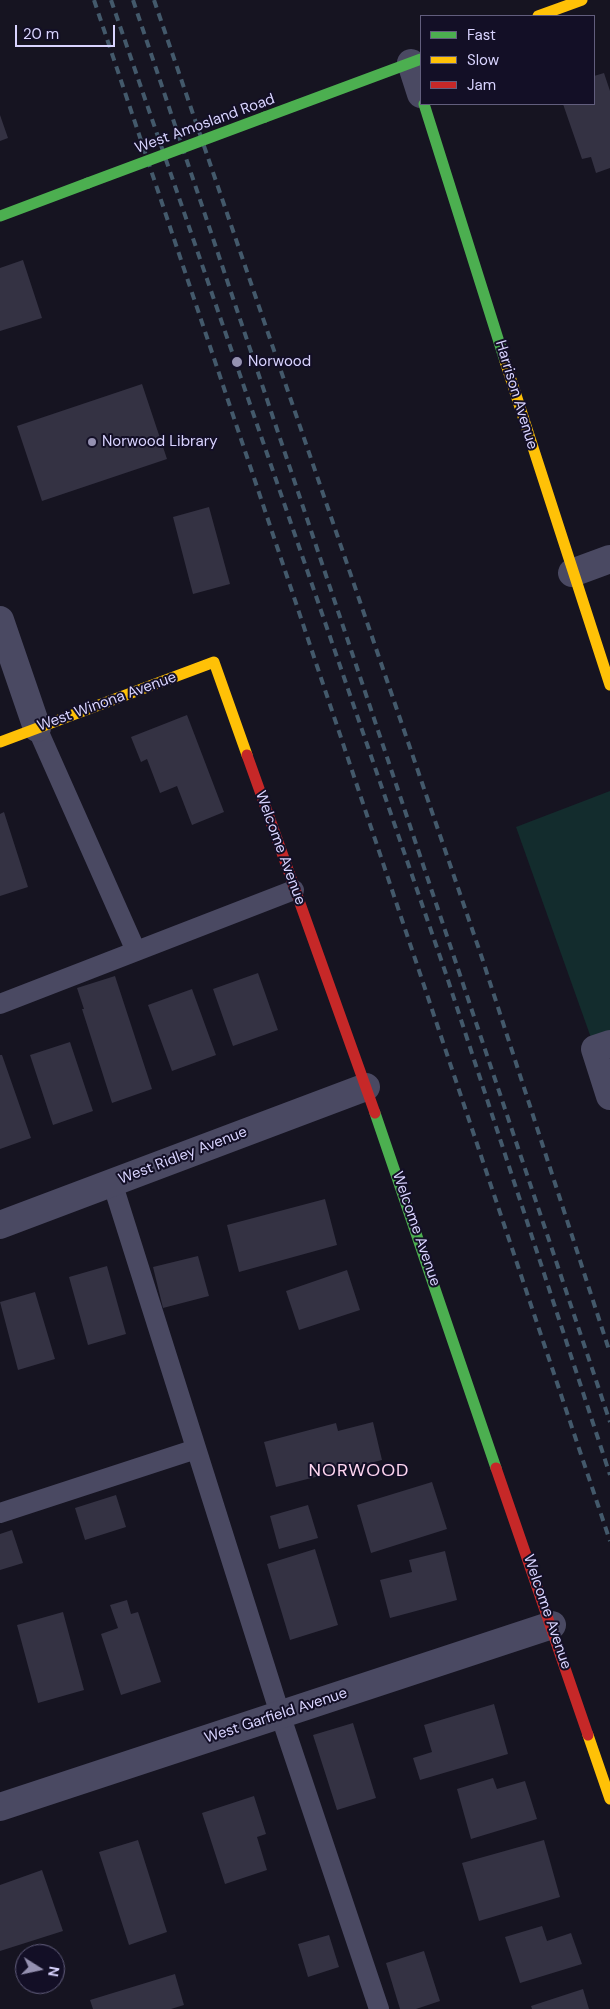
<!DOCTYPE html>
<style>
body{margin:0}
#map{position:relative;width:610px;height:2009px;overflow:hidden;background:#161421;font-family:"DM Sans",sans-serif}
canvas{display:block}
.legend{position:absolute;left:420px;top:15px;width:175px;height:90px;box-sizing:border-box;background:#130f26;border:1px solid #625e7d;margin:0;padding:6px 9px;list-style:none;font-size:15px;color:#d9d4ff}
.legend li{display:flex;align-items:center;gap:10px;height:25px}
.legend b{width:25px;border:1px solid #625e7d}
.north{position:absolute;left:15px;top:1944px;width:50px;height:50px;box-sizing:border-box;background:#130f26;border:1px solid #625e7d;border-radius:50%;rotate:100deg;font-size:14px;font-weight:700;line-height:20px;text-align:center;color:#d9d4ff}
.north::after{content:'';display:block;margin:auto;width:18px;height:22px;background:#9591b1;clip-path:polygon(50% 0,100% 100%,50% 72%,0 100%)}
.scale{position:absolute;left:15px;top:25px;width:100px;height:22px;box-sizing:border-box;border:2px solid #d9d4ff;border-top:0;padding-left:6px;font-size:15px;line-height:18px;white-space:nowrap;color:#d9d4ff;-webkit-text-stroke:4px #130f26;paint-order:stroke}
</style>
<div id="map">
<canvas width="610" height="2009"></canvas>
<ul class="legend">
<li><b style="height:6px;background:#4caf50"></b>Fast</li>
<li><b style="height:6px;background:#ffc107"></b>Slow</li>
<li><b style="height:6px;background:#c62828"></b>Jam</li>
</ul>
<div class="north">N</div>
<div class="scale">20 m</div>
</div>
<script>
const ctx = document.querySelector('canvas').getContext('2d');
ctx.lineJoin = 'round';
function fill(path, color) { ctx.fillStyle = color; ctx.fill(path, 'evenodd'); }
function strokePath(path, color, width, dash) { ctx.strokeStyle = color; ctx.lineWidth = width; ctx.lineCap = dash ? 'butt' : 'round'; ctx.setLineDash(dash || []); ctx.stroke(path); }
function drawText(font, color, halo, rows, align = 'center') {
  ctx.font = font + ' "DM Sans",sans-serif'; ctx.lineWidth = 4; ctx.setLineDash([]); ctx.textBaseline = 'middle'; ctx.strokeStyle = halo; ctx.fillStyle = color; for (const [text, x, y, turn = 0] of rows) {
    ctx.save(); ctx.translate(x, y); ctx.rotate((+turn || 0) * Math.PI / 180); ctx.textAlign = isNaN(turn) ? turn : align; if (halo) ctx.strokeText(text, 0, 0); ctx.fillText(text, 0, 0); ctx.restore();
  }
}
const green = new Path2D(`
 M610 791V1044L595 1049 516 827Z`);
const building = new Path2D(`
 M604 73 610 91V168L596 173 591 157 582 159 563 104H594V76Z
 M0 115 8 138 0 141Z
 M23 260 42 318 0 331V268Z
 M142 384 167 459 42 501 17 426Z
 M209 507 230 584 193 594 173 517Z
 M187 715 224 812 192 825 177 786 160 793 147 759 141 762 131 737Z
 M4 812 28 887 0 896V814Z
 M258 973 278 1030 233 1046 213 989Z
 M115 976 152 1089 112 1103 82 1009H84L77 988Z
 M192 989 216 1055 172 1071 148 1005Z
 M70 1042 93 1111 53 1125 30 1055Z
 M0 1055H2L31 1138 0 1149Z
 M325 1199 337 1245 239 1272 227 1225Z
 M198 1256 209 1296 163 1308 153 1267Z
 M107 1266 126 1334 88 1345 69 1277Z
 M347 1270 360 1310 299 1330 286 1291Z
 M35 1292 55 1359 18 1370 0 1302Z
 M373 1422 382 1460 276 1487 264 1442 336 1423 338 1431Z
 M432 1482 447 1529 371 1553 357 1505Z
 M116 1495 126 1527 85 1540 75 1508Z
 M308 1505 318 1538 279 1549 270 1516Z
 M12 1530 23 1563 0 1570V1534Z
 M315 1549 338 1625 290 1640 267 1564Z
 M445 1551 457 1600 390 1618 380 1580 412 1572 409 1560Z
 M127 1600 131 1614 138 1612 161 1682 121 1695 101 1634 118 1628 110 1605Z
 M63 1612 84 1690 38 1703 17 1625Z
 M494 1704 508 1754 420 1780 413 1758 432 1752 424 1725Z
 M353 1723 376 1798 337 1810 313 1735Z
 M493 1778 497 1789 525 1781 537 1819 471 1839 457 1789Z
 M254 1796 266 1834 257 1837 267 1870 225 1884 202 1813Z
 M138 1840 167 1932 129 1945 99 1852Z
 M544 1840 560 1897 479 1921 462 1863Z
 M42 1870 63 1931 0 1951V1885Z
 M542 1926 547 1941 571 1933 582 1964 520 1983 505 1937Z
 M329 1935 339 1967 308 1977 298 1944Z
 M424 1951 440 2001 416 2009H400L386 1963Z
 M175 1974 184 2005 171 2009H93L90 2000Z
 M583 1989 589 2009H532L531 2006Z`);
const lane = new Path2D(`
 M37 728 136 951
 M0 1004 294 890
 M112 1182 280 1714 379 2009
 M0 1513 196 1449`);
const street = new Path2D(`
 M411 63 421 94
 M572 573 610 559
 M0 620 37 728
 M610 1044 595 1049 610 1096
 M0 1225 366 1087
 M0 1807 552 1625`);
const fast = new Path2D(`
 M424 104 505 361
 M265 117 421 59
 M0 216 88 183
 M375 1113 496 1468`);
const slow = new Path2D(`
 M538 16 582 0
 M505 361 610 685
 M0 742 214 662 247 755
 M588 1735 610 1799`);
const jam = new Path2D(`
 M247 755 375 1113
 M496 1468 588 1735`);
const rail = new Path2D(`
 M94 0 610 1541
 M111 0 446 974 610 1475
 M133 0 610 1422
 M154 0 482 958 610 1353`);
const fastBridge = new Path2D(`
 M88 183 265 117`);
const markers = [
 [237,362,6,"#9591b1"],
 [92,442,5,"#9591b1"]
];
const streetNames = [
 ["West Amosland Road",205,124,-20],
 ["Harrison Avenue",516,395,73],
 ["West Winona Avenue",107,702,-20],
 ["Welcome Avenue",280,848,70],
 ["West Ridley Avenue",183,1156,-21],
 ["Welcome Avenue",416,1229,71],
 ["Welcome Avenue",547,1612,71],
 ["West Garfield Avenue",276,1716,-18]
];
const poiNames = [
 ["Norwood",248,362],
 ["Norwood Library",102,442]
];
const quarterNames = [
 ["NORWOOD",359,1471]
];
fill(green, '#132c2d');
fill(building, '#343243');
strokePath(lane, '#4a4962', 20);
strokePath(street, '#4a4962', 28);
strokePath(fast, '#4caf50', 11);
strokePath(slow, '#ffc107', 11);
strokePath(jam, '#c62828', 11);
strokePath(rail, '#43596b', 4, [8, 6]);
strokePath(fastBridge, '#4caf50', 11);
for (const [x, y, r, color] of markers) { const dot = new Path2D(); dot.arc(x, y, r, 0, 2 * Math.PI); ctx.fillStyle = color; ctx.fill(dot); strokePath(dot, '#130f26', 2); }
drawText('15px', '#d9d4ff', '#130f26', streetNames);
drawText('15px', '#d9d4ff', '#130f26', poiNames, 'left');
ctx.letterSpacing = '1px';
drawText('18px', '#ffd6f0', '#130f26', quarterNames);
ctx.letterSpacing = '0px';
</script>
